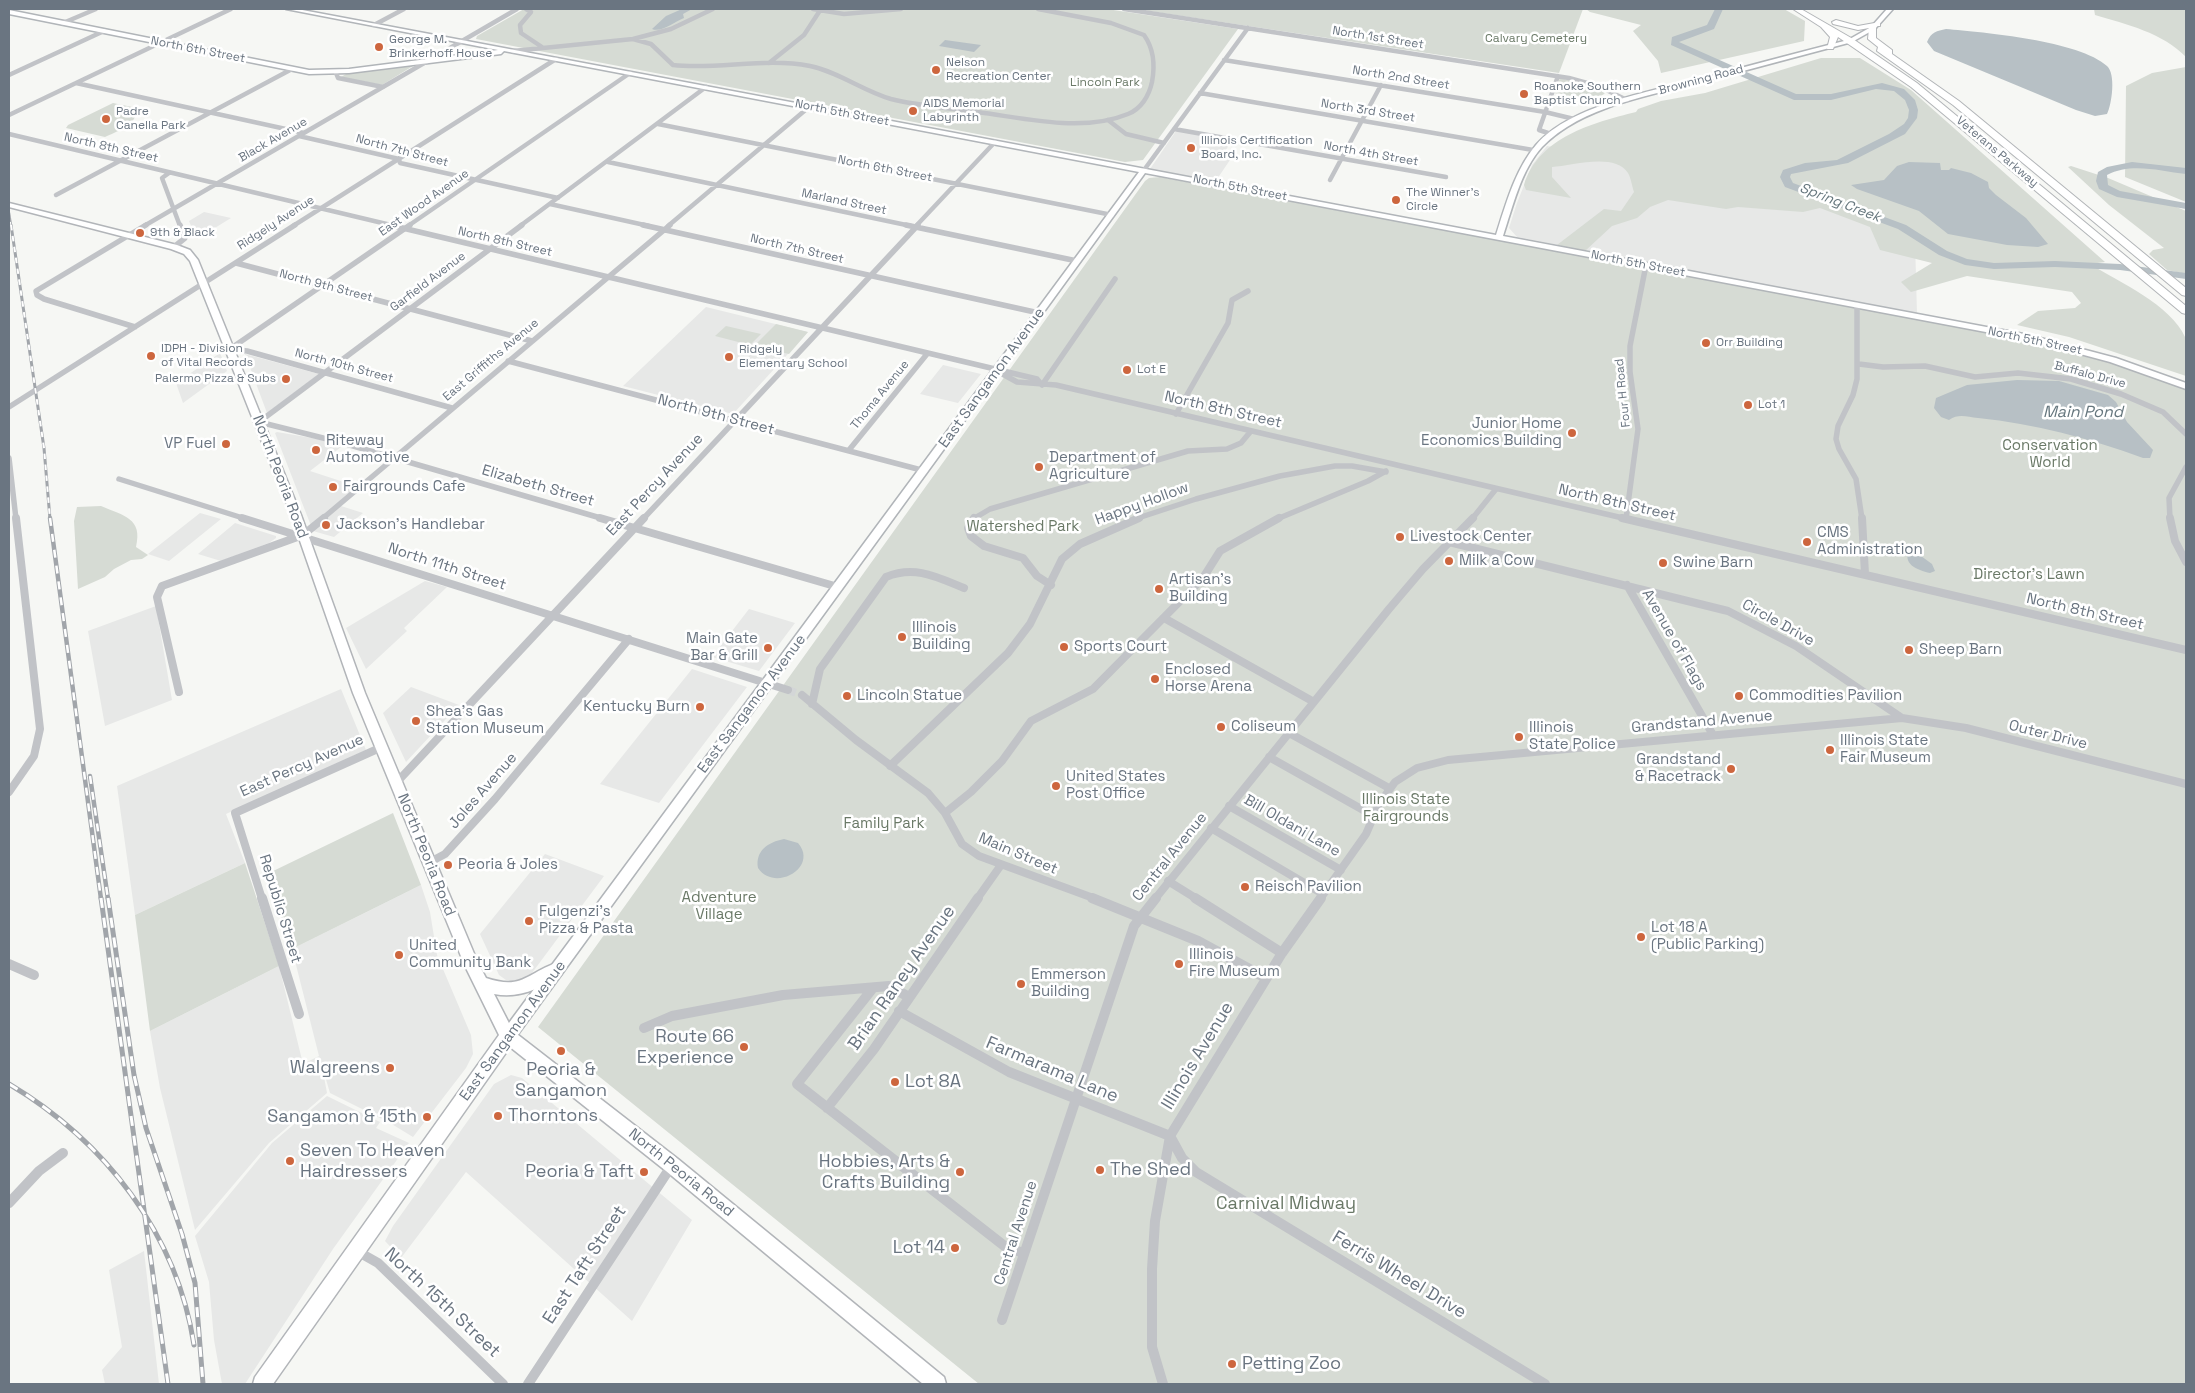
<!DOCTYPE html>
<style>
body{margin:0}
#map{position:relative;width:2195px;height:1393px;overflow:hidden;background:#f6f7f4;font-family:"Space Grotesk",sans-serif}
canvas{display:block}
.frame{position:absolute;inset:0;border:10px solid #6a7581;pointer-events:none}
</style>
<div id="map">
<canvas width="2195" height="1393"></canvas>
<div class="frame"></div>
</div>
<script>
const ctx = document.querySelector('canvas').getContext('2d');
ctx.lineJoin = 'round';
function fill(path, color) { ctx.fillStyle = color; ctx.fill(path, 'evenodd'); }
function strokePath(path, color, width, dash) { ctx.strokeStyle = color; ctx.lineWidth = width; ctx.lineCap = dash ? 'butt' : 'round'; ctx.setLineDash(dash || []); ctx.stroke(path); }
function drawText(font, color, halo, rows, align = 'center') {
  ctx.font = font + ' "Space Grotesk",sans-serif'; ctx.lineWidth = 5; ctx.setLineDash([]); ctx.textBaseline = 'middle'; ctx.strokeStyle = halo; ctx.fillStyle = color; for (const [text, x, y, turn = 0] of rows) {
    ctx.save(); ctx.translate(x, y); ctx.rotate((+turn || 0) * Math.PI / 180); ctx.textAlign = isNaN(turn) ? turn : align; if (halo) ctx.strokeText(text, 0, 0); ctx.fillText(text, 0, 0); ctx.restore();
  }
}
const built = new Path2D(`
 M1176 131 1232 140 1221 158 1230 160 1215 182 1150 169Z
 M1547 146 1636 161 1827 203 1915 240 1917 314 1517 237 1509 228 1517 203 1532 165Z
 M204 212 231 218 197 239 189 221Z
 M706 307 808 332 733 414 623 386Z
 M220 353 227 371 183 403 176 383Z
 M245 354 319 374 267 413Z
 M943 365 981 374 958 403 920 394Z
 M277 432 318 439 341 447 310 471 362 488 341 506 363 513 334 537 313 531 275 433Z
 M200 513 221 519 169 561 148 554Z
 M235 523 276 536V538L269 543 221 561 198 554Z
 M425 581 447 587 404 628 407 631 366 669 346 628Z
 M156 606 172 700 105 726 88 631Z
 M749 609 795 623 759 671 712 657Z
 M692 669 747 687 659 803 600 784Z
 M411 687 459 705 406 762 383 713Z
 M341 689 366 750 226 814 245 863 135 915 117 786Z
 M545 854 604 876 529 977 515 982 506 980 499 975 480 934Z
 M421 885 430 912 437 955 471 1035 473 1054 466 1068 413 1137 390 1123 330 1093 322 1066 327 1093 269 1143 195 1230 160 1088 150 1031 279 966 303 1064 319 1056 292 949Z
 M511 1075 522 1078 692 1220 632 1321 466 1172 401 1258 385 1241 393 1226 494 1084Z
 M327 1096 380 1122 376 1128 409 1143 333 1249 245 1384H222L214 1340 209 1282 195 1236 272 1143Z
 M144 1251 159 1384H105L102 1370 122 1347 109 1270Z`);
const green = new Path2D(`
 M524 9H1107L1238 29 1143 160 1125 162 476 39 477 36Z
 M1136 9H1583L1559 73Z
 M1586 9H1784L1805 21 1804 41 1661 73 1658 61 1633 31 1641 25 1590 12Z
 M2094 9 2186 10V57C2163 33 2126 24 2095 15Z
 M1821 58H1860L1911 90 2105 262 2090 264C2119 282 2171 305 2185 337 2190 347 2186 366 2186 376L2069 337 2017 325 2038 311 2075 308 2081 303 2072 292 1967 276 1911 292 1901 282 1932 263 1880 250 1870 227 1820 208 1803 212 1738 207 1726 209 1668 200 1650 207 1637 218 1612 226 1585 251 1557 245 1604 209 1621 211 1634 192C1632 186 1631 178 1628 173 1615 152 1571 166 1552 167V177L1571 198 1526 190 1524 185C1539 137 1592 123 1636 112L1638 109 1661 101 1705 93Z
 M409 66H413L382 85 341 77 346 74Z
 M2186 67V202L2125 177 2126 86 2152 73Z
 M1560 78 1594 86 1605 93C1593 105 1569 96 1554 93Z
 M113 103 132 107 136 112C136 125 116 132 105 137L66 128 68 125Z
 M2071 166 2108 178 2186 211V274L2167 270 2149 254 2153 250 2164 248 2109 205 2068 167Z
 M1160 177 2007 336 2114 364 2186 389V1384H979L538 1027 1145 181 1149 178Z
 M776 324 808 332 789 354 754 346Z
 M726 326 761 334 750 345 715 336Z
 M101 506C124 516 143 518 136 547L148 555 142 559 131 560 114 569 105 577 78 589 74 521 77 507Z
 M393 813 421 885 292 949 267 874Z
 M245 863 279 966 150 1031 135 915Z`);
const water = new Path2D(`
 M682 9H692L683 14 684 18C674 22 661 33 652 29L666 16Z
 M1946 29C1983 32 2080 41 2107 66 2116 74 2112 104 2107 114L2095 116 2076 110 1934 51 1927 42C1931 32 1937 31 1946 29Z
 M945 40 981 45 974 52 939 46Z
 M1909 162 1940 163 1941 170H1949L1951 168 1971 173 1988 182 1989 188 1996 195 2026 218 2048 244 2038 247 2007 245 1948 234 1919 211 1857 189 1851 185 1884 180 1897 166Z
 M2017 380 2059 381 2108 395 2116 402 2127 422 2153 450 2150 458H2143C2089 438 2035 424 1978 418 1967 417 1959 413 1949 420L1941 417 1934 408 1936 398 1967 385Z
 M1910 548 1932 564 1935 571 1930 573C1917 570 1901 564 1910 548Z
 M784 839 798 843C819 867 775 893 758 868 755 851 768 842 784 839Z`);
const river = new Path2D(`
 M1715 9H1723L1714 29 1679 42 1796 94H1831L1882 83 1904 89 1915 100 1918 110 1917 118 1905 134 1848 163 1791 174 1790 177 1793 183 1906 225 1947 251 1967 259 1994 263 2055 261 2120 264 2186 273V279L2120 270 2055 267 1994 269 1965 265 1939 255 1898 229 1785 187 1780 177 1783 170 1805 163 1837 160 1889 134 1904 124 1908 118 1909 110 1905 100 1894 91 1876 89 1831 100H1794L1671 45 1672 37 1707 25Z
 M2132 162 2186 168V174C2160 171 2131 162 2107 175L2108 185 2120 191 2186 203V209L2117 197 2099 189 2096 181 2098 172 2107 167Z`);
const streetTunnel = new Path2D(`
 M788 690 802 695`);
const streetFar3 = new Path2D(`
 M526 9 531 12 520 25 521 33 542 47
 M813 9 844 14 901 9
 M1124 9 1569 78 1598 86 1627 100
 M63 23 96 9
 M374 25 404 9
 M633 39 651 44 673 65C718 70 765 57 810 66 839 72 863 91 891 99 919 106 949 108 977 112 1025 118 1082 133 1128 114 1141 109 1149 96 1152 82 1155 66 1154 49 1144 35L1111 23 1038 9
 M513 51 633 39 671 29 713 9
 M1224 60 1545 112 1574 119
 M769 63 804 35 819 12
 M336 73 338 78 383 87
 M9 75 104 31
 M76 83 304 133
 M1200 93 1533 150
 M9 115 231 9
 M1108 120 1126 134 1164 143
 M658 124 1112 215
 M1174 129 1446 177
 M9 134 395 226
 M1551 134 1539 130 1558 76
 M299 136 399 159 400 163 558 198
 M608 162 911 226
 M1144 170 1248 28
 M169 173 162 178 180 226
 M1330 180 1381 85
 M56 195 292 69
 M550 204 649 226
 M144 226 517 9
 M293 226 556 59
 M408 226 630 73
 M520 226 706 87
 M668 226 809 107
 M916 226 995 142`);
const streetFar2 = new Path2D(`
 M390 225 1037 379 1042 385
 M643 225 1039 313
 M906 225 1077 261
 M174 247 185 238 180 225
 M236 263 532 341
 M1857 305V379L1853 395 1838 426 1836 439 1839 449 1856 479 1862 519
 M135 327 44 299 37 295 36 291 146 225
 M230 349 410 225
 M230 349 247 351 452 408
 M508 361 925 471
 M1859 364 1883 367 1925 366 1975 377 2018 373 2071 379 2121 394 2163 412 2186 434
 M997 371 1017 382 1056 385 1627 519
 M1042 385 1115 279
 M9 407 295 225
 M1176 414 1228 323 1232 300 1248 291
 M259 422 343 443 604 519
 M259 422 522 225
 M849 450 927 354
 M9 458 16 519
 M119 479 246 519
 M322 519 670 225
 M643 519 918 225
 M973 519 990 509 1188 451 1227 449 1241 443 1251 431
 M1135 519 1196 499 1280 476 1335 466H1352L1386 472
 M1277 519 1368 481 1386 471
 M1472 519 1496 489
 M1626 519 1638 429 1630 372V346L1646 265
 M2170 519 2169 498 2186 467`);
const streetFar1 = new Path2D(`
 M242 518 788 690
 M600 518 838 587
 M974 518 968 528 971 536 984 546 1023 558 1037 576 1051 585
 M1622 518 2186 650
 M1862 518 1865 574
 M2170 518 2175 541 2186 562
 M1449 542 1728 611 1796 646 1902 718
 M1627 585 1713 735
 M1164 618 1314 702
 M179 692 157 597 162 586 303 535 324 518
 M802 695 856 740 928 793 945 813 962 844 979 856 1096 899
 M812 704 820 669 886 577C915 565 937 577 964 588
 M1289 733 1389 788
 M1269 757 1372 815
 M890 766 1008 653 1030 624 1062 559 1080 544 1139 518
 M397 782 644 518
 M9 792 34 756 40 729 16 518
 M1229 806 1341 870
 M945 813 971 792 1002 761 1031 721 1093 689 1203 578 1220 551 1279 518
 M1211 828 1323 894
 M430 862 445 854 495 799 629 639
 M1168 881 1197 899
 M262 899 235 813 382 747
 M977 899 1001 865
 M1155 899 1389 609 1423 569 1473 518
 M1320 899 1366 834 1379 804 1395 782 1417 768 1448 760 1902 718 1966 728 2186 784`);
const street = new Path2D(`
 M262 898 299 1014
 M1092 898 1198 941 1266 978
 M1195 898 1282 953
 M9 964 34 975
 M873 988 797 1084 1007 1248 1024 1253
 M899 1011 1009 1072 1170 1136
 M644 1028 672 1016 783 995 889 986 909 997
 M827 1108 874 1049 978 898
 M1170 1136 1182 1158 1196 1172 1545 1384
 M9 1203 39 1171 63 1153
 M355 1250 378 1263 503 1384
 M1002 1320 1134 926 1156 898
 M528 1384 672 1165
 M1163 1384 1152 1347V1269L1155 1221 1170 1136 1282 953 1321 898`);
const secondary = new Path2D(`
 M286 9H297L1496 235C1506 204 1515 170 1536 145 1571 104 1657 90 1708 77 1754 64 1801 52 1848 40L1871 27 1887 9H1893L1875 29 1852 42C1803 55 1754 68 1706 81 1653 95 1581 106 1542 147 1521 170 1513 206 1503 236L2029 335 2116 358 2186 383V389L2110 362 2028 340 1145 173 513 1041 508 1043 503 1041 501 1036 503 1031 1139 172 504 51 501 54 349 73 309 74 9 14V10L309 70 349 69 498 50Z`);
const primary = new Path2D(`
 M9 203 177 245 190 250 198 260 301 515 365 693 478 963 486 978C522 990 526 974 556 963L561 965 563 970 561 975C540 988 520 999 494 994L513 1031 678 1159 944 1377 946 1384H923L666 1171 510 1047 273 1384H253L255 1377 499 1035 465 966 353 693 291 515 190 261 184 254 171 249 9 207Z`);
const highway = new Path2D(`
 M1793 9H1801L1853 39 1917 83 2186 306V314L2182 313 1911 87 1838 37 1833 49H1827L1830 37 1821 27Z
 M1836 20 1858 26 1880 22V26H1876V38L1892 50V54L1959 101 2186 288V296L2182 295 1953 105 1877 51 1878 47 1868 39 1869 28 1858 30 1833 24 1832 22Z`);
const railFar3 = new Path2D(`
 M9 213 11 226`);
const railFar2 = new Path2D(`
 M11 225 44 448 50 519`);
const railFar1 = new Path2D(`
 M50 518 101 899
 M90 776 108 899`);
const rail = new Path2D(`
 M101 898 168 1384
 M108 898 134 1075 146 1128 182 1234 195 1283 203 1384
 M9 1084C105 1141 177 1234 194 1345`);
const markers = [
 [379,47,5,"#cd663e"],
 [936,70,5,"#cd663e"],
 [1524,94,5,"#cd663e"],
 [913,111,5,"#cd663e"],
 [106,119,5,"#cd663e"],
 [1191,148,5,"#cd663e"],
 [1396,200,5,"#cd663e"],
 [140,233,5,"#cd663e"],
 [1706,343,5,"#cd663e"],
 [151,356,5,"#cd663e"],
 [729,357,5,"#cd663e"],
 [1127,370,5,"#cd663e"],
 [286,379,5,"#cd663e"],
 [1748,405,5,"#cd663e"],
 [1572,433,5,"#cd663e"],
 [226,444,5,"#cd663e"],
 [316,450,5,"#cd663e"],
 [1039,467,5,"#cd663e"],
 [333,487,5,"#cd663e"],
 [326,525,5,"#cd663e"],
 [1400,537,5,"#cd663e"],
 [1807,542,5,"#cd663e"],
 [1449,561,5,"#cd663e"],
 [1663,563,5,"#cd663e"],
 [1159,589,5,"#cd663e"],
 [902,637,5,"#cd663e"],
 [1064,647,5,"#cd663e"],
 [768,648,5,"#cd663e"],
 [1909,650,5,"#cd663e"],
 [1155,679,5,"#cd663e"],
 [847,696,5,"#cd663e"],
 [1739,696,5,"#cd663e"],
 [700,707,5,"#cd663e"],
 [416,721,5,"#cd663e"],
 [1221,727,5,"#cd663e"],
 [1519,737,5,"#cd663e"],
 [1830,750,5,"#cd663e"],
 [1731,769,5,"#cd663e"],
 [1056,786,5,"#cd663e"],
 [448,865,5,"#cd663e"],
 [1245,887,5,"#cd663e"],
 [529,921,5,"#cd663e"],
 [1641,937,5,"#cd663e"],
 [399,955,5,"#cd663e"],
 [1179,964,5,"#cd663e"],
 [1021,984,5,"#cd663e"],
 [744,1047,5,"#cd663e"],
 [561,1051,5,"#cd663e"],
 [390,1068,5,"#cd663e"],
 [895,1082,5,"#cd663e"],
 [498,1116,5,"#cd663e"],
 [427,1117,5,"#cd663e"],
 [290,1161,5,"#cd663e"],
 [1100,1170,5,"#cd663e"],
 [644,1172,5,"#cd663e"],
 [960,1172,5,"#cd663e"],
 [955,1248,5,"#cd663e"],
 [1232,1364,5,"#cd663e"]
];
const farStreetnames = [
 ["North 1st Street",1378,38,9],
 ["North 6th Street",198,50,11],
 ["North 2nd Street",1401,78,9],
 ["Browning Road",1701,80,-15],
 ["North 3rd Street",1368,111,9],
 ["North 5th Street",842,113,11],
 ["Black Avenue",273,140,-30],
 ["North 8th Street",111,148,13],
 ["North 7th Street",402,151,15],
 ["Veterans Parkway",1997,152,40],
 ["North 4th Street",1371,154,10],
 ["North 6th Street",885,169,11],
 ["North 5th Street",1240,188,11],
 ["Marland Street",844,202,12],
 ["East Wood Avenue",424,203,-35],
 ["Ridgely Avenue",276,223,-33],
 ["North 8th Street",505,242,13],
 ["North 7th Street",797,249,13],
 ["North 5th Street",1638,264,11],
 ["Garfield Avenue",428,282,-37],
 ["North 9th Street",326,286,15],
 ["North 5th Street",2035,341,12],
 ["East Griffiths Avenue",491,360,-40],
 ["North 10th Street",344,366,15],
 ["Buffalo Drive",2090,375,15],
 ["Four H Road",1623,393,-96],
 ["Thoma Avenue",880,395,-51]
];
const farParknames = [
 ["Calvary Cemetery",1536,39],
 ["Lincoln Park",1105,83]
];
const farPoinames = [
 ["George M.",389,40],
 ["Brinkerhoff House",389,54],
 ["Nelson",946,63],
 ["Recreation Center",946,77],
 ["Roanoke Southern",1534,87],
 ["Baptist Church",1534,101],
 ["AIDS Memorial",923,104],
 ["Labyrinth",923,118],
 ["Padre",116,112],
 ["Canella Park",116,126],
 ["Illinois Certification",1201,141],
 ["Board, Inc.",1201,155],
 ["The Winner's",1406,193],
 ["Circle",1406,207],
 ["9th & Black",150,233],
 ["Orr Building",1716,343],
 ["IDPH - Division",161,349],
 ["of Vital Records",161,363],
 ["Ridgely",739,350],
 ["Elementary School",739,364],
 ["Lot E",1137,370],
 ["Palermo Pizza & Subs",276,379,"right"],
 ["Lot 1",1758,405]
];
const farWaternames = [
 ["Spring Creek",1840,203,21]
];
const streetNames = [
 ["East Sangamon Avenue",992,378,-54],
 ["North 8th Street",1223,410,13],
 ["North 9th Street",716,415,15],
 ["North Peoria Road",280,477,69],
 ["East Percy Avenue",655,485,-47],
 ["Elizabeth Street",538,486,16],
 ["North 8th Street",1617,503,13],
 ["Happy Hollow",1142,504,-20],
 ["North 11th Street",447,567,18],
 ["North 8th Street",2085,612,13],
 ["Circle Drive",1778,623,29],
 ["Avenue of Flags",1674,640,60],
 ["East Sangamon Avenue",752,704,-53],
 ["Grandstand Avenue",1702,722,-5],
 ["Outer Drive",2048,735,14],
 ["East Percy Avenue",302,766,-24],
 ["Joles Avenue",483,791,-49],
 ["Bill Oldani Lane",1292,826,30],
 ["Main Street",1018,854,23],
 ["North Peoria Road",426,855,68],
 ["Central Avenue",1170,857,-51],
 ["Republic Street",280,909,73],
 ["East Sangamon Avenue",513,1031,-54],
 ["North Peoria Road",681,1173,39],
 ["Central Avenue",1016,1233,-72]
];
const poiNames = [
 ["Junior Home",1562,424,"right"],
 ["Economics Building",1562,441,"right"],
 ["Riteway",326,441],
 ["Automotive",326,458],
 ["VP Fuel",216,444,"right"],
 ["Department of",1049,458],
 ["Agriculture",1049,475],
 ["Fairgrounds Cafe",343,487],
 ["Jackson's Handlebar",336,525],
 ["CMS",1817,533],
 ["Administration",1817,550],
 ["Livestock Center",1410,537],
 ["Milk a Cow",1459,561],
 ["Swine Barn",1673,563],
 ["Artisan's",1169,580],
 ["Building",1169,597],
 ["Illinois",912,628],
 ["Building",912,645],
 ["Main Gate",758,639,"right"],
 ["Bar & Grill",758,656,"right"],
 ["Sports Court",1074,647],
 ["Sheep Barn",1919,650],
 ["Enclosed",1165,670],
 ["Horse Arena",1165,687],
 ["Lincoln Statue",857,696],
 ["Commodities Pavilion",1749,696],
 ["Kentucky Burn",690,707,"right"],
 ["Shea's Gas",426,712],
 ["Station Museum",426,729],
 ["Coliseum",1231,727],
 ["Illinois",1529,728],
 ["State Police",1529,745],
 ["Illinois State",1840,741],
 ["Fair Museum",1840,758],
 ["Grandstand",1721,760,"right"],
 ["& Racetrack",1721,777,"right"],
 ["United States",1066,777],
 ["Post Office",1066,794],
 ["Peoria & Joles",458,865],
 ["Reisch Pavilion",1255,887],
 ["Fulgenzi's",539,912],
 ["Pizza & Pasta",539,929],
 ["Lot 18 A",1651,928],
 ["(Public Parking)",1651,945],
 ["United",409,946],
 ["Community Bank",409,963],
 ["Illinois",1189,955],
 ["Fire Museum",1189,972],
 ["Emmerson",1031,975],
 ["Building",1031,992]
];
const parkNames = [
 ["Conservation",2050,446],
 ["World",2050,463],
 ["Watershed Park",1023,527],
 ["Director's Lawn",2029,575],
 ["Illinois State",1406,800],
 ["Fairgrounds",1406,817],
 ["Family Park",884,824],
 ["Adventure",719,898],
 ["Village",719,915]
];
const waterNames = [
 ["Main Pond",2083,413]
];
const nearStreetnames = [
 ["Brian Raney Avenue",902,978,-55],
 ["Illinois Avenue",1198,1056,-59],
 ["Farmarama Lane",1052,1070,23],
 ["East Taft Street",585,1265,-57],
 ["Ferris Wheel Drive",1399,1275,31],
 ["North 15th Street",442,1303,43]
];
const nearPoinames = [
 ["Route 66",734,1037],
 ["Experience",734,1058],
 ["Walgreens",380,1068],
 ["Peoria &",561,1070,"center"],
 ["Sangamon",561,1091,"center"],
 ["Lot 8A",905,1082,"left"],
 ["Thorntons",508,1116,"left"],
 ["Sangamon & 15th",417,1117],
 ["Seven To Heaven",300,1151,"left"],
 ["Hairdressers",300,1172,"left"],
 ["Hobbies, Arts &",950,1162],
 ["Crafts Building",950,1183],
 ["The Shed",1110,1170,"left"],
 ["Peoria & Taft",634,1172],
 ["Lot 14",945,1248],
 ["Petting Zoo",1242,1364,"left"]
];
const nearParknames = [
 ["Carnival Midway",1286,1204]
];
fill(built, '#e7e8e7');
fill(green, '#d6dbd4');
fill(water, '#b7c0c5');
fill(river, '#b7c0c5');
strokePath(streetTunnel, '#d3d6d7', 8, [8, 4]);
strokePath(secondary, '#b1b5b9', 3);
strokePath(primary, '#b2b5b9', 3);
strokePath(highway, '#b2b5b8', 2);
strokePath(streetFar3, '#c1c3c7', 4.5);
strokePath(streetFar2, '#c1c3c7', 5.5);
strokePath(streetFar1, '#c1c3c7', 8);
strokePath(street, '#c1c3c7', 10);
fill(secondary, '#fff');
fill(primary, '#fff');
fill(highway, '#fff');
strokePath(railFar3, '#a1a5aa', 2.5);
strokePath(railFar2, '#a1a5aa', 3);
strokePath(railFar1, '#a1a5aa', 4.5);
strokePath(rail, '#a1a5aa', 5);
strokePath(railFar3, '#fff', 1, [4.5]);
strokePath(railFar2, '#fff', 2, [5.5]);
strokePath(railFar1, '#fff', 2.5, [8]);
strokePath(rail, '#fff', 3, [10]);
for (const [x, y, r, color] of markers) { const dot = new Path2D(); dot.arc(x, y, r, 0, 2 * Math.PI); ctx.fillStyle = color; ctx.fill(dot); strokePath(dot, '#fff', 2); }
drawText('12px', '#6a7581', '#fff', farStreetnames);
drawText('12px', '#6a7967', '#fff', farParknames);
drawText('12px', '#6a7581', '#fff', farPoinames, 'left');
drawText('italic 14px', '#65767d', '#fff', farWaternames);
drawText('15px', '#6a7581', '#fff', streetNames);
drawText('15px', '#6a7581', '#fff', poiNames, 'left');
drawText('15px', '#6a7967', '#fff', parkNames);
drawText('italic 16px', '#65767d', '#fff', waterNames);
drawText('18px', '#6a7581', '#fff', nearStreetnames);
drawText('18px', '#6a7581', '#fff', nearPoinames, 'right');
drawText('18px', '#6a7967', '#fff', nearParknames);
</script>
